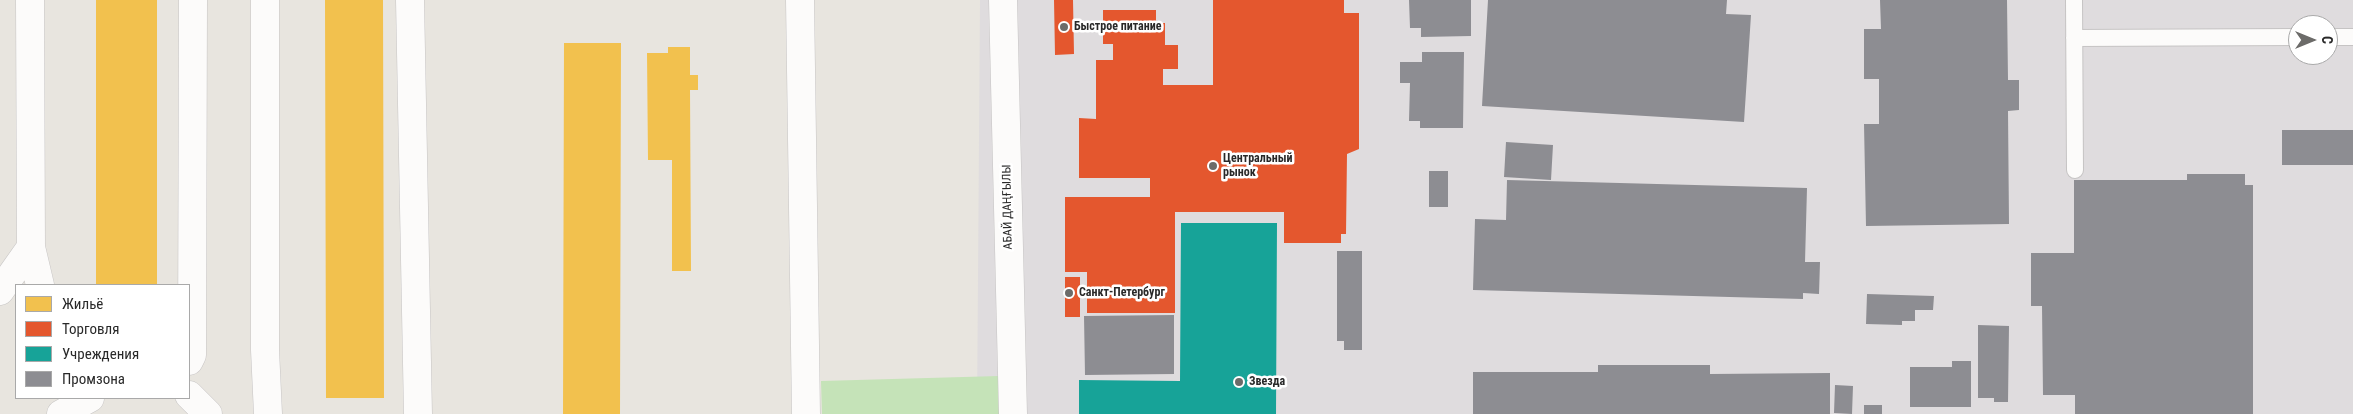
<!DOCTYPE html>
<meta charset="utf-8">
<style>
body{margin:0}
#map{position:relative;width:2353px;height:414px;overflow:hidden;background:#e8e5df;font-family:"Roboto Condensed",sans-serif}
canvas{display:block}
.legend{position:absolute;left:15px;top:284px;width:175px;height:115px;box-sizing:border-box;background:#fff;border:1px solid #a9a9a9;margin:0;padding:6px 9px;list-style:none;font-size:15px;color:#292929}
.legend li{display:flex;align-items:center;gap:10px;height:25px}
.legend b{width:25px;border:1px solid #a9a9a9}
.north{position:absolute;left:2288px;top:15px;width:50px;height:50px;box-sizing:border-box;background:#fff;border:1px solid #a9a9a9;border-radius:50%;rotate:90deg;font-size:14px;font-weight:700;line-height:20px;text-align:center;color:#292929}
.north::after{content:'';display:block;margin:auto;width:18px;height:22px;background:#6c6b69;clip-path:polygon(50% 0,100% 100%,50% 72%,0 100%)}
</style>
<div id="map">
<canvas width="2353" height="414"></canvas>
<ul class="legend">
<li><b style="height:14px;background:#f2c14e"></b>Жильё</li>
<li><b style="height:14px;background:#e4572e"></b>Торговля</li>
<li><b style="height:14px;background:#17a398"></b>Учреждения</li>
<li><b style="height:14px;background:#8d8d92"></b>Промзона</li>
</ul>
<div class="north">С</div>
</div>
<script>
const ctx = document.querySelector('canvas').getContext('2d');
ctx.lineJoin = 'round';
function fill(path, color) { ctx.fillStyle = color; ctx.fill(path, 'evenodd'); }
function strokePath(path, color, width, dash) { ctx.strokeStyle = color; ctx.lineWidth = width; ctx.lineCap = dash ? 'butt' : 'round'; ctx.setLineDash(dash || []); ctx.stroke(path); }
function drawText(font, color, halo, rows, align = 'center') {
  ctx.font = font + ' "Roboto Condensed",sans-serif'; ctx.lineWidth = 5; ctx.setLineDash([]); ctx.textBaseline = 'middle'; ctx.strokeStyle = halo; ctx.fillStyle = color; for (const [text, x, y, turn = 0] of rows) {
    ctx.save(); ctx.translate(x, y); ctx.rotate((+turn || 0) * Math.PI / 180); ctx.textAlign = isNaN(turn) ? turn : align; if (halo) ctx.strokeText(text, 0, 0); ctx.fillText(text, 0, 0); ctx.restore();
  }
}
const industrial = new Path2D(`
 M980 0H2353V414H977ZM2298 25H2328V55H2298Z`);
const green = new Path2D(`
 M999 376V414H822L821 381Z`);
const homes = new Path2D(`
 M96 0H157V285H96Z
 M325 0H383L384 398H326Z
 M564 43H621L620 414H563Z
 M668 47H690V75H698V90H690L691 271H672V160H648L647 53H668Z`);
const shops = new Path2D(`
 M1054 0H1073L1074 54 1055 55Z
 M1213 0H1344V13H1359V149L1347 154 1346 234H1341V243H1284V212H1175V313H1087V272H1065V197H1150V178H1079V118L1096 119V60H1113V44H1103V10H1156V23H1165V45H1178V69H1163V85H1213Z
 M1065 277H1080V317H1065Z`);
const public = new Path2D(`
 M1181 223H1277L1276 414H1079V380L1180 381Z`);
const industry = new Path2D(`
 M1409 0H1471V36L1421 37V28H1410Z
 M1488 0H1727L1726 14 1751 15 1744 122 1482 106Z
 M1880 0H2007L2008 80H2019V110L2008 111 2009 224 1866 226 1864 124H1879V79H1864V29H1881Z
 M1422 52H1464L1463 128H1420V121H1409L1410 83H1400V62H1422Z
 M2282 130H2353V165H2282Z
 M1506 142 1553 145 1551 180 1504 177Z
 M1429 171H1448V207H1429Z
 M2187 174H2245V185H2253V414H2075V395H2043L2042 306H2031V253H2074V180H2187Z
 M1507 180 1807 188 1805 262H1820L1819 294 1803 293V299L1473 290 1475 219 1506 220Z
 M1337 251H1362V350H1344V341H1337Z
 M1867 294 1934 296 1933 310H1915V321H1902V325L1866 324Z
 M1174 315V374L1085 375 1084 316Z
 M1978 325 2009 326 2008 402H1994V398H1978Z
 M1952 361H1971V407H1910V367H1952Z
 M1598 365H1710V374L1830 373V414H1473V372H1598Z
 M1835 385 1853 386 1852 414 1834 413Z
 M1864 405H1882V414H1864Z`);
const service = new Path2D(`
 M2074 0 2075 170
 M2328 37H2353
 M2074 38 2298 37`);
const minor = new Path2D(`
 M30 0 31 247 40 285
 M265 0V350L268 414
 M410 0 418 414
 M0 291 31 247
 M189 361 192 355 193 0
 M189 395 208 414
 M61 414 90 398`);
const secondary = new Path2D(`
 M800 0 806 414
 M1003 0 1013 414`);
const markers = [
 [1064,27,5,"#6c6b69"],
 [1213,166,5,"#6c6b69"],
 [1069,293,5,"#6c6b69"],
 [1239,382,5,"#6c6b69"]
];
const poiNames = [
 ["Быстрое питание",1074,27],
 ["Центральный",1223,159],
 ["рынок",1223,173],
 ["Санкт-Петербург",1079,293],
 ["Звезда",1249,382]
];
const streetNames = [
 ["АБАЙ ДАҢҒЫЛЫ",1008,207,-91]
];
fill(industrial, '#dfdcde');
fill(green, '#c5e3b8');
fill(homes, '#f2c14e');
fill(shops, '#e4572e');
fill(public, '#17a398');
fill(industry, '#8d8d92');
strokePath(service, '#c6c4c4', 18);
strokePath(minor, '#c6c4c4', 29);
strokePath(secondary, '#c6c4c4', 29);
strokePath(service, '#fcfbfa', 16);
strokePath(minor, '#fcfbfa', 28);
strokePath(secondary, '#fcfbfa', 28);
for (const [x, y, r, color] of markers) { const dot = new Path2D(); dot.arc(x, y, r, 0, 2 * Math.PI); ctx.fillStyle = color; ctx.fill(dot); strokePath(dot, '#fff', 2); }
drawText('bold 12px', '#292929', '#fff', poiNames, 'left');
drawText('12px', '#292929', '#fff', streetNames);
</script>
